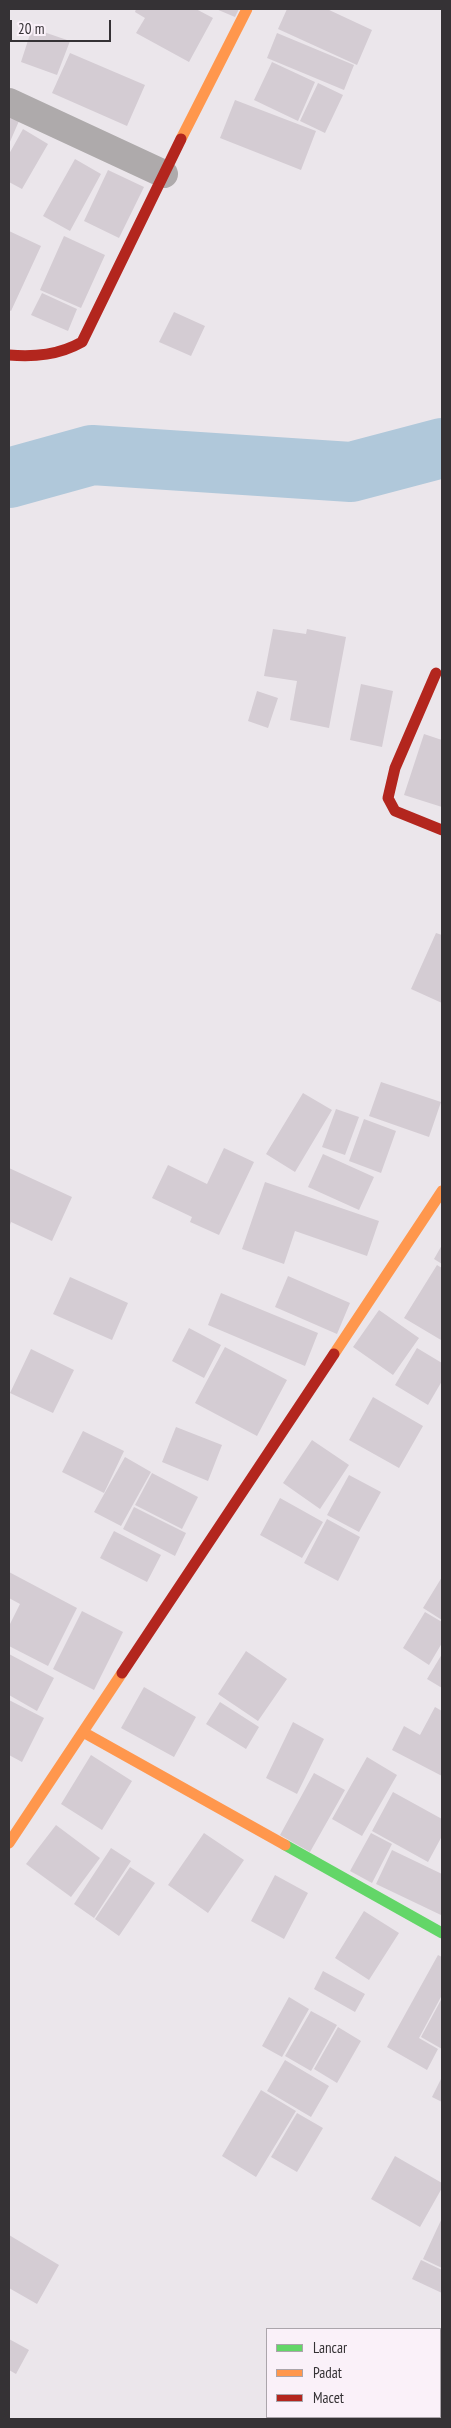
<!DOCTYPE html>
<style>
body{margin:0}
#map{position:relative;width:451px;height:2428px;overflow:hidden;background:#ebe6eb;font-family:"PT Sans Narrow",sans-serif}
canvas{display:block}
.frame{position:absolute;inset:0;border:10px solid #353235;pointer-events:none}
.legend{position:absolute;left:266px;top:2328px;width:175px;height:90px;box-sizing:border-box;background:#faf1f9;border:1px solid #aba5ab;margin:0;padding:6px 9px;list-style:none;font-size:15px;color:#353235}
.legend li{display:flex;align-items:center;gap:10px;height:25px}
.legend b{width:25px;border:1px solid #aba5ab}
.scale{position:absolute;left:10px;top:20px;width:101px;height:22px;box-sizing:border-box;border:2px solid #353235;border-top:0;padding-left:6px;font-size:15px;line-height:18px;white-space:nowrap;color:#353235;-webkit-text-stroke:4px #faf1f9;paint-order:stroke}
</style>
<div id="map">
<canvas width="451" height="2428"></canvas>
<div class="frame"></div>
<ul class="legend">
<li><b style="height:6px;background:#63d668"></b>Lancar</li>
<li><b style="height:6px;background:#ff974d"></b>Padat</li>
<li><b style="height:6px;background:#b3261e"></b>Macet</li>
</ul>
<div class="scale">20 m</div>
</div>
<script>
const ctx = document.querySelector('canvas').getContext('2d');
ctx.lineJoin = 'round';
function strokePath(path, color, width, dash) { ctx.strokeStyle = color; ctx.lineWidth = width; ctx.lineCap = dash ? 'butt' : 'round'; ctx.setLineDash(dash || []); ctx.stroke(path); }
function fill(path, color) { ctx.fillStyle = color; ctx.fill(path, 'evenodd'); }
const river = new Path2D(`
 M9 478 92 455 351 472 442 448`);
const building = new Path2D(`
 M136 9H196L213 18 189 62 136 33 145 18 135 12Z
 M216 9H239L235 17Z
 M287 9H327L372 30 357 65 278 29Z
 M32 28 70 41 57 75 21 62Z
 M277 33 354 65 344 90 267 58Z
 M70 53 145 85 127 126 52 93Z
 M272 62 315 82 298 121 254 100Z
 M318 83 343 95 325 133 300 121Z
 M235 100 316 131 301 170 220 138Z
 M9 116 19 121 9 144Z
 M23 129 48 144 22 189 9 182V154Z
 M75 159 101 174 70 231 43 216Z
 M108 170 144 187 119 238 84 221Z
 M9 231 41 246 11 311 9 310Z
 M64 236 105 255 81 308 40 290Z
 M42 293 77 309 68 331 31 315Z
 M174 312 205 326 191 356 159 342Z
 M273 629 306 634 307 629 346 637 329 728 290 720 297 681 264 676Z
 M361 684 393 691 382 747 350 740Z
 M257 691 278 698 268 728 248 721Z
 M424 734 442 740V807L404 795Z
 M436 933 442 935V1003L411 989Z
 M381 1082 441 1102 429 1137 369 1116Z
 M303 1093 332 1110 295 1172 266 1154Z
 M336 1109 359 1117 345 1155 322 1147Z
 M364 1119 396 1131 381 1173 349 1161Z
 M224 1148 254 1162 219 1235 190 1222 192 1217 152 1198 168 1165 207 1184Z
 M323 1154 374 1177 359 1210 308 1187Z
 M9 1168 72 1197 52 1241 11 1222 9 1228Z
 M265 1182 379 1221 367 1256 295 1231 284 1264 242 1249Z
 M442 1245V1264L434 1259Z
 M437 1265 442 1268 441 1340 404 1318Z
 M288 1276 350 1303 337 1334 275 1307Z
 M70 1277 128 1303 112 1340 53 1314Z
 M221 1293 318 1333 305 1366 208 1325Z
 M379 1310 419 1338 393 1375 353 1347Z
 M189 1328 221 1345 204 1378 172 1361Z
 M225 1347 287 1380 257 1436 195 1403Z
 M417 1348 442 1363V1381L428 1405 395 1385Z
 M31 1349 74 1370 53 1413 10 1393Z
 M373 1397 423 1426 399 1468 349 1440Z
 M176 1427 222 1445 208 1481 162 1462Z
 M83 1431 124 1451 104 1493 62 1472Z
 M312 1440 349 1465 320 1509 283 1483Z
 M125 1457 151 1472 121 1526 94 1512Z
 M152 1473 198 1497 182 1529 135 1505Z
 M349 1475 381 1492 359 1532 327 1515Z
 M280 1498 323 1522 302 1558 260 1535Z
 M134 1507 186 1533 175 1556 123 1529Z
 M327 1519 360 1537 338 1581 304 1563Z
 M114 1531 161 1555 147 1582 100 1558Z
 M9 1572 77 1608 48 1666 9 1646V1626L20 1604 9 1598Z
 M442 1577V1620L423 1608Z
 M82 1611 123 1632 94 1690 53 1669Z
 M425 1612 442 1622V1643L429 1665 403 1648Z
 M246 1651 287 1679 258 1721 218 1694Z
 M9 1654 54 1678 37 1711 9 1695Z
 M442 1654V1688L427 1679Z
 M144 1687 196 1717 174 1757 121 1728Z
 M9 1700 44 1718 22 1762 9 1755Z
 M220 1702 259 1727 246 1749 206 1724Z
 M435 1707 442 1711V1776L392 1750 404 1726 420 1735Z
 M293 1722 324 1739 297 1794 266 1778Z
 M91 1755 132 1781 102 1830 61 1804Z
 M367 1757 397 1775 362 1836 332 1819Z
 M314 1773 345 1790 310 1852 280 1835Z
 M393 1792 442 1819V1836L428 1862 372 1831Z
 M56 1825 100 1858 71 1897 26 1864Z
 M204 1833 244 1860 208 1913 168 1885Z
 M371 1833 392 1844 372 1883 350 1871Z
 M111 1848 131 1861 94 1918 74 1904Z
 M392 1850 442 1874 441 1915 376 1884Z
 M130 1867 155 1883 119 1936 95 1919Z
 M275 1875 308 1893 284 1939 251 1921Z
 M364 1911 399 1933 369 1980 335 1958Z
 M438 1955 442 1957V1995L419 2038 438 2049 427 2070 387 2047Z
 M323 1971 365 1994 355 2012 314 1989Z
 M289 1997 309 2009 282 2057 262 2046Z
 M442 1998V2049L421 2037Z
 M311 2011 337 2025 311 2071 285 2056Z
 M338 2027 361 2041 337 2083 314 2069Z
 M285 2060 329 2086 311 2117 267 2091Z
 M442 2077V2102L432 2097Z
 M261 2090 296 2111 256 2177 222 2156Z
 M297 2113 323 2128 297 2172 271 2157Z
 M395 2156 442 2183V2188L420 2227 371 2199Z
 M442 2218V2268L423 2259Z
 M9 2235 59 2265 37 2304 9 2288Z
 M421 2260 442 2270V2293L412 2279Z
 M9 2339 29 2350 16 2374 9 2370Z`);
const street = new Path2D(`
 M9 102 164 174`);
const fast = new Path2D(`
 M285 1845 442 1933`);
const slow = new Path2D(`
 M181 139 247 9
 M334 1354 442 1191
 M83 1732 285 1845
 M9 1843 122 1673`);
const jam = new Path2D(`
 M9 355C35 357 59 355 82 342L181 139
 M436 673 395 768 388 798 395 811 442 830
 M122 1673 334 1354`);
strokePath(river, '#b0c8da', 60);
fill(building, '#d4ccd3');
strokePath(street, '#aeaaab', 28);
strokePath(fast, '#63d668', 11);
strokePath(slow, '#ff974d', 11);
strokePath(jam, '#b3261e', 11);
</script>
